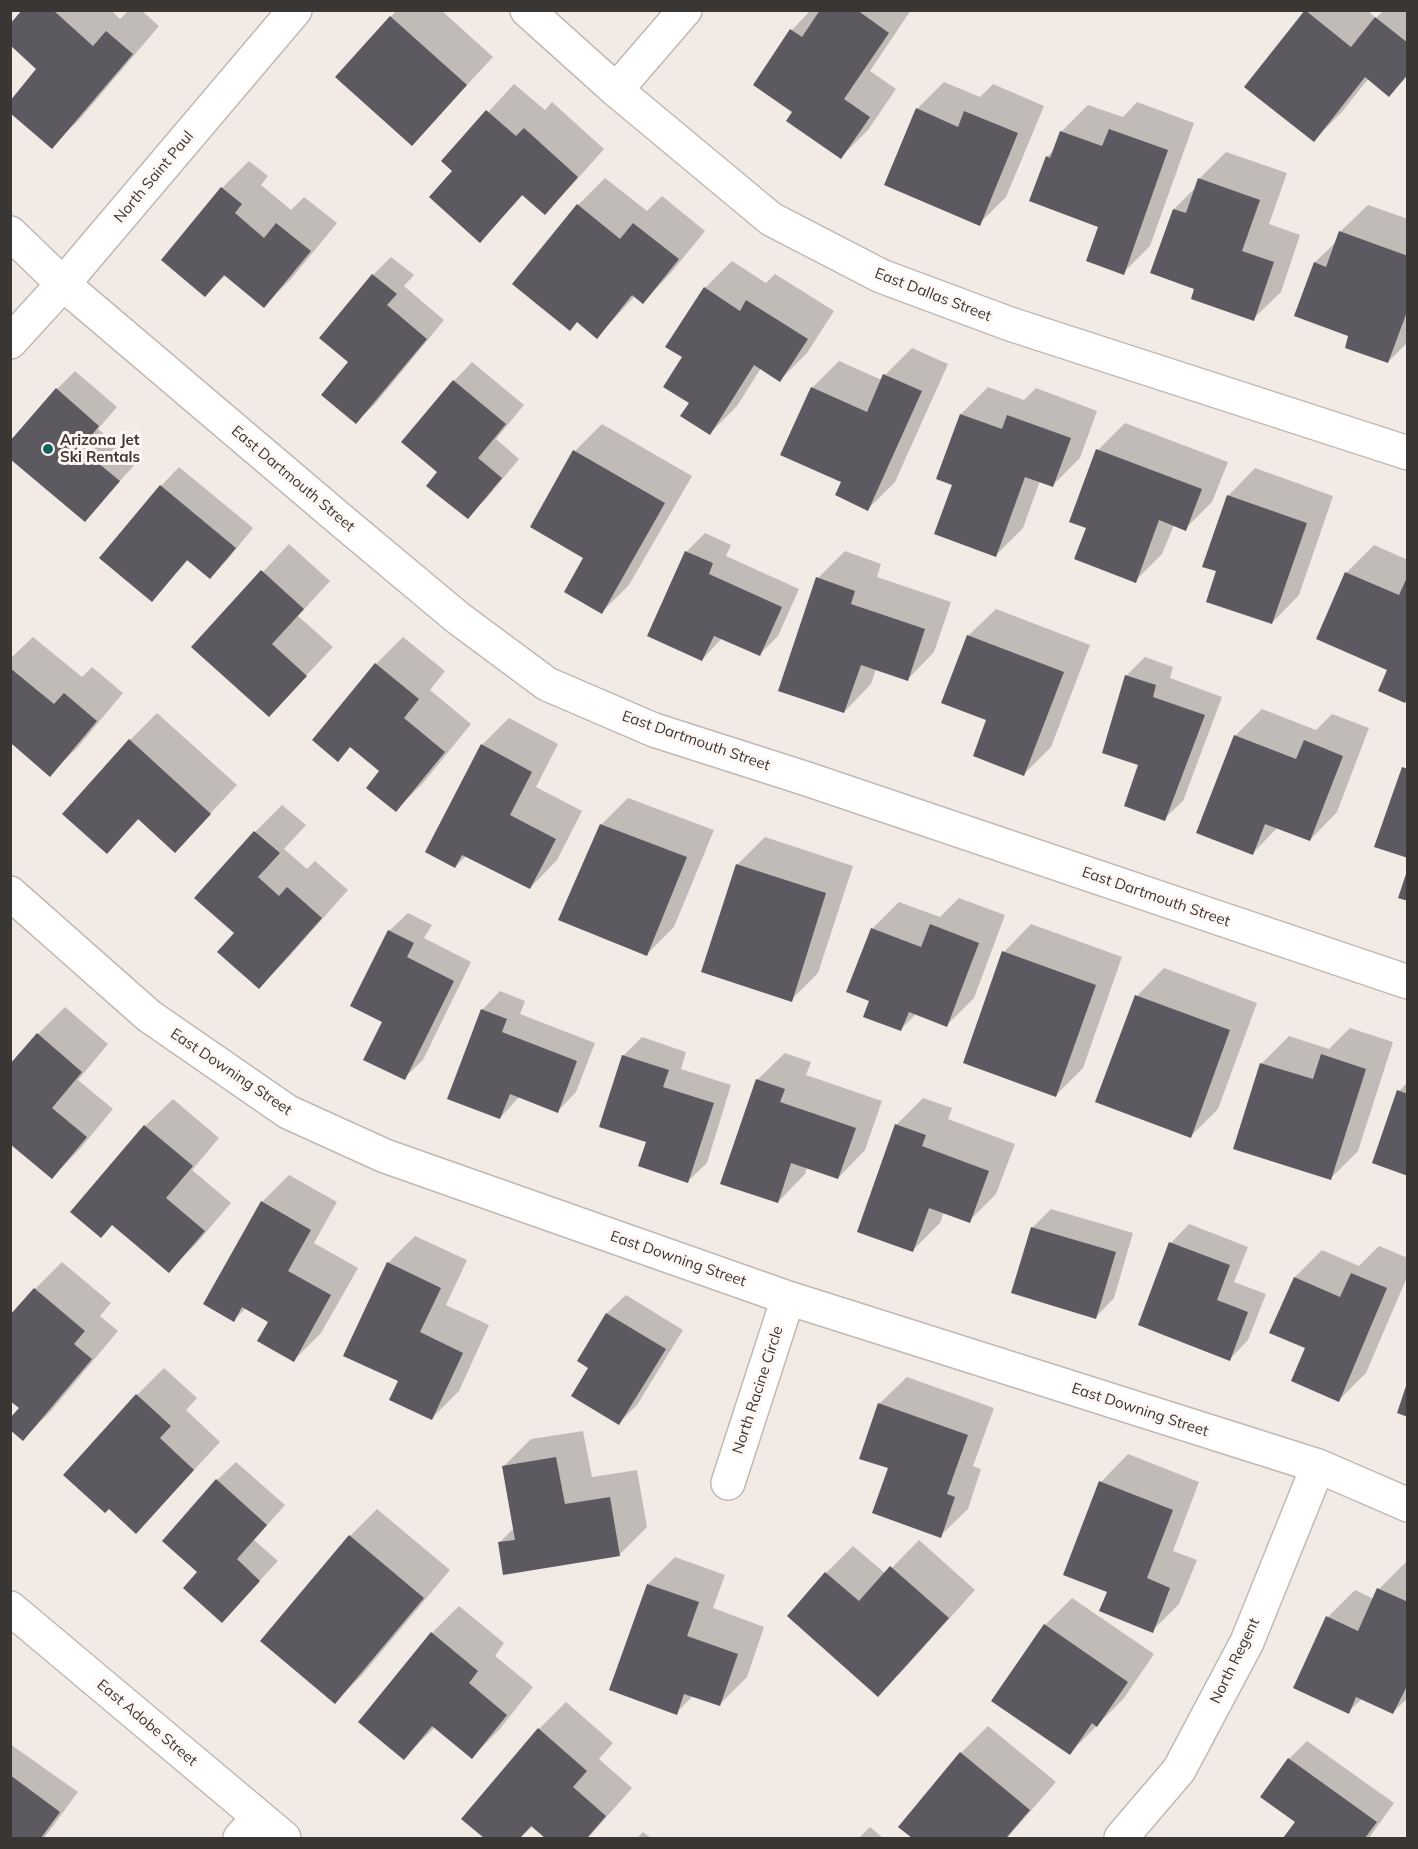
<!DOCTYPE html>
<style>
body{margin:0}
#map{position:relative;width:1418px;height:1849px;overflow:hidden;background:#f2eae5;font-family:Mulish,sans-serif}
canvas{display:block}
.frame{position:absolute;inset:0;border:12px solid #393634;pointer-events:none}
</style>
<div id="map">
<canvas width="1418" height="1849"></canvas>
<div class="frame"></div>
</div>
<script>
const ctx = document.querySelector('canvas').getContext('2d');
ctx.lineJoin = 'round';
function fill(path, color) { ctx.fillStyle = color; ctx.fill(path, 'evenodd'); }
function strokePath(path, color, width, dash) { ctx.strokeStyle = color; ctx.lineWidth = width; ctx.lineCap = dash ? 'butt' : 'round'; ctx.setLineDash(dash || []); ctx.stroke(path); }
function drawText(font, color, halo, rows, align = 'center') {
  ctx.font = font + ' Mulish,sans-serif'; ctx.lineWidth = 6; ctx.setLineDash([]); ctx.textBaseline = 'middle'; ctx.strokeStyle = halo; ctx.fillStyle = color; for (const [text, x, y, turn = 0] of rows) {
    ctx.save(); ctx.translate(x, y); ctx.rotate((+turn || 0) * Math.PI / 180); ctx.textAlign = isNaN(turn) ? turn : align; if (halo) ctx.strokeText(text, 0, 0); ctx.fillText(text, 0, 0); ctx.restore();
  }
}
const shadow = new Path2D(`
 M24 10H111L120 19 129 10H141L159 26 79 120 51 147 38 68Z
 M397 10H441L493 57 412 144 337 76Z
 M811 10H911L870 71 896 89 868 130 841 157 794 111 755 85 792 30Z
 M1307 10H1367L1376 18 1384 10H1408V76L1389 95 1369 78 1341 113 1314 140 1247 86Z
 M944 82 980 97 993 84 1044 106 1006 197 979 224 917 109Z
 M514 84 545 110 552 102 604 149 572 185 545 213 524 194 480 241 455 171 443 161Z
 M1137 102 1194 123 1150 246 1123 273 1100 226 1047 157 1055 149 1061 132 1088 105 1123 117Z
 M1226 152 1287 173 1269 224 1300 235 1281 292 1253 319 1174 209 1196 187 1199 179Z
 M249 161 268 176 261 185 291 210 304 197 337 223 291 279 264 306 226 275 205 295 163 260 222 188Z
 M605 178 647 211 662 196 705 231 670 274 643 302 635 296 597 337 578 205Z
 M1368 205 1408 219V342L1388 362 1350 335 1296 315 1315 262 1337 241 1340 232Z
 M391 257 414 275 404 286 444 320 375 404 356 422 350 362 373 275Z
 M732 261 766 283 775 274 834 311 807 353 780 380 761 368 737 406 710 433 691 402 684 357 705 288Z
 M912 348 948 364 895 482 868 509 843 481 812 388 839 361 882 380 885 375Z
 M472 362 524 405 496 439 519 459 486 499 467 517 439 472 403 442 454 381Z
 M75 371 117 407 98 429 137 462 85 520 57 389Z
 M988 387 1024 400 1036 388 1097 411 1080 458 1053 485 1040 481 1023 528 996 555 954 484 961 414Z
 M1125 423 1228 462 1212 502 1185 529 1174 525 1162 554 1135 581 1088 527 1098 450Z
 M602 424 692 476 629 585 602 612 585 557 575 451Z
 M179 467 253 528 228 559 210 577 189 559 152 600 101 557 161 486Z
 M1255 468 1333 496 1299 595 1272 623 1218 571 1228 496Z
 M705 533 731 545 726 556 799 589 778 636 760 654 722 638 702 660 686 552Z
 M289 544 330 581 298 616 333 647 269 715 193 647Z
 M1374 545 1408 560V698L1404 701 1389 669 1318 639 1347 572Z
 M845 551 881 564 877 577 951 602 934 652 907 680 876 669 871 684 844 712 818 578Z
 M996 609 1090 645 1051 747 1024 774 988 720 968 636Z
 M33 637 82 677 92 667 123 693 77 748 50 775 14 744 10 747V659Z
 M403 637 445 671 430 690 471 724 423 783 396 810 381 771 351 746 338 759 376 664Z
 M1145 657 1173 667 1170 678 1222 697 1183 801 1164 819 1140 764 1126 676Z
 M1262 709 1316 730 1332 714 1369 728 1337 812 1310 840 1278 827 1253 853 1235 736Z
 M157 713 237 785 175 851 140 818 107 852 130 740Z
 M509 718 558 744 536 787 582 811 557 860 530 888 467 855 455 867 482 745Z
 M628 798 714 830 674 927 647 954 601 825Z
 M282 805 306 825 284 849 307 869 315 861 348 890 286 960 259 987 236 932 196 898 255 832Z
 M765 837 853 866 818 973 791 1000 703 971 738 864Z
 M959 898 1005 915 974 998 947 1025 916 1014 900 1030 871 1000 872 929 899 902 940 917Z
 M408 913 432 925 424 938 471 962 423 1060 404 1078 384 1021 389 931Z
 M1031 924 1122 957 1083 1068 1056 1095 965 1062 1004 952Z
 M1164 968 1257 1003 1218 1109 1191 1136 1137 996Z
 M500 991 525 1001 520 1014 595 1043 576 1092 558 1111 520 1096 500 1118 482 1010Z
 M65 1007 108 1044 78 1080 113 1109 79 1150 52 1177 38 1034Z
 M1350 1028 1393 1042 1358 1151 1331 1178 1235 1148 1262 1063 1289 1036 1329 1049Z
 M642 1037 686 1052 681 1069 731 1085 707 1163 688 1181 648 1141 623 1056Z
 M785 1053 811 1062 806 1075 882 1101 865 1150 838 1178 807 1167 805 1174 778 1202 757 1080Z
 M1408 1082V1174L1399 1091Z
 M923 1098 952 1108 948 1119 1015 1144 996 1194 969 1221 944 1212 940 1223 913 1250 896 1125Z
 M173 1099 219 1138 192 1170 231 1203 196 1244 168 1271 113 1223 72 1212 145 1126Z
 M289 1175 337 1202 314 1243 358 1268 321 1333 294 1360 270 1321 246 1308 234 1320 262 1202Z
 M1051 1209 1133 1233 1114 1298 1096 1317 1032 1228Z
 M1189 1224 1248 1247 1234 1282 1266 1294 1248 1340 1230 1359 1171 1243Z
 M415 1236 467 1260 446 1305 489 1325 459 1391 432 1418 399 1381 388 1263Z
 M1379 1246 1408 1258V1275L1366 1373 1339 1400 1307 1348 1295 1277 1322 1250 1359 1266Z
 M62 1262 111 1303 100 1316 118 1331 50 1412 23 1439 21 1408 35 1289Z
 M626 1295 683 1330 637 1405 619 1423 590 1368 579 1361 607 1313Z
 M164 1368 197 1398 186 1410 220 1442 136 1532 137 1395Z
 M907 1377 994 1408 973 1466 981 1469 968 1509 940 1536 889 1467 879 1404Z
 M583 1431 592 1477 637 1470 647 1527 620 1554 499 1543 514 1528 504 1466 531 1439Z
 M1128 1454 1199 1482 1173 1551 1197 1560 1179 1604 1152 1631 1108 1591 1065 1574 1101 1482Z
 M236 1462 285 1505 254 1540 278 1561 222 1621 199 1572 217 1480Z
 M377 1509 450 1570 362 1675 335 1702 350 1536Z
 M919 1540 975 1590 905 1668 878 1695 789 1615 826 1573 853 1546 886 1574Z
 M675 1557 725 1575 713 1608 764 1627 747 1677 719 1705 693 1696 676 1713 648 1584Z
 M1406 1562H1408V1698L1393 1712 1363 1698 1348 1712 1328 1617 1355 1590 1374 1599 1379 1589Z
 M1072 1598 1154 1654 1124 1698 1070 1753 1045 1625Z
 M459 1606 504 1643 495 1656 533 1687 499 1730 472 1757 435 1727 404 1758 360 1721 432 1633Z
 M566 1702 613 1743 599 1759 632 1788 588 1838H547L533 1826 520 1838H486L463 1819 539 1729Z
 M988 1726 1056 1782 1007 1838H914L900 1826 961 1753Z
 M1307 1741 1394 1803 1369 1838H1285L1297 1821 1289 1759Z
 M10 1744 78 1792 44 1838H10Z
 M870 1827 883 1838H859Z
 M643 1832 651 1838H637Z`);
const building = new Path2D(`
 M22 10H53L93 46 106 31 133 54 52 149 10 113V101L36 69 10 45V24Z
 M820 10H857L889 33 844 99 870 117 841 159 786 121 792 112 753 85 790 29 802 37Z
 M1305 10 1351 47 1375 17 1408 43V74L1389 97 1365 77 1314 142 1244 87Z
 M390 16 467 85 412 146 335 77Z
 M916 108 958 127 964 111 1018 133 980 226 884 185Z
 M486 110 516 136 524 128 578 177 545 215 522 195 480 243 429 197 452 171 441 161Z
 M1109 129 1168 150 1124 275 1086 261 1098 227 1029 201 1046 156 1050 158 1060 131 1102 146Z
 M1198 178 1260 200 1242 251 1274 262 1254 321 1191 299 1194 289 1150 273 1173 209 1186 213Z
 M221 187 242 204 235 213 264 238 276 223 311 251 264 308 224 275 205 297 161 260Z
 M577 204 620 239 633 223 679 259 643 304 632 295 597 339 577 322 570 331 512 284Z
 M1339 231 1408 256V309L1388 363 1345 348 1348 336 1294 316 1314 262 1326 267Z
 M372 274 397 294 387 305 427 339 356 424 321 395 348 362 319 338Z
 M704 287 740 311 746 300 808 339 780 382 754 365 710 435 680 416 689 403 663 387 682 357 665 347Z
 M883 374 922 391 868 511 835 495 841 482 780 455 811 387 867 412Z
 M453 380 506 424 478 458 502 478 468 519 426 486 437 472 401 442Z
 M56 388 99 426 81 449 120 481 85 522 10 459V441Z
 M960 414 1002 429 1007 415 1071 438 1053 487 1025 477 996 557 934 534 952 485 936 479Z
 M1096 449 1202 489 1186 531 1159 520 1136 583 1074 559 1086 528 1069 522Z
 M573 450 665 503 602 614 564 592 583 558 530 527Z
 M160 485 236 548 210 579 187 560 152 602 99 558Z
 M1227 495 1307 523 1272 624 1206 602 1216 571 1202 567Z
 M685 551 713 563 709 574 782 607 760 656 714 636 702 661 647 636Z
 M261 570 304 609 272 644 307 676 269 717 191 647Z
 M1345 572 1399 595 1408 575V697L1405 703 1378 691 1387 670 1316 639Z
 M816 577 855 591 851 604 925 629 908 681 861 665 844 713 778 691Z
 M967 635 1064 672 1024 776 973 756 986 720 941 703Z
 M375 663 419 699 404 718 445 752 396 812 366 788 379 771 350 747 338 762 312 740Z
 M10 668 54 704 64 693 97 721 50 777 12 744 10 746Z
 M1125 675 1156 685 1153 697 1205 715 1165 821 1124 806 1138 765 1102 753Z
 M1234 735 1296 759 1304 740 1343 756 1310 841 1265 824 1253 855 1196 833Z
 M129 739 211 814 175 853 138 819 107 854 62 814Z
 M481 744 532 772 510 815 556 839 530 889 462 855 455 868 425 852Z
 M1402 767 1408 769V858L1374 847Z
 M600 824 687 857 647 956 558 920Z
 M254 831 280 853 258 877 279 896 287 887 322 918 259 989 217 952 234 933 194 898Z
 M736 864 826 893 792 1002 701 972Z
 M1407 871H1408V901L1398 898Z
 M930 924 979 943 947 1027 909 1012 901 1031 863 1017 869 1001 846 992 871 928 921 947Z
 M388 930 414 943 407 957 454 981 405 1080 363 1060 382 1022 350 1006Z
 M1002 951 1096 985 1056 1097 963 1063Z
 M1135 995 1230 1030 1191 1138 1095 1102Z
 M481 1009 507 1019 502 1032 577 1061 558 1113 510 1094 500 1119 447 1099Z
 M37 1033 82 1072 52 1108 87 1137 52 1179 10 1144V1064Z
 M1321 1054 1366 1069 1331 1180 1233 1149 1260 1063 1313 1079Z
 M622 1055 669 1070 663 1087 714 1103 688 1183 638 1166 646 1142 599 1127Z
 M756 1079 785 1089 780 1102 856 1128 838 1179 791 1163 778 1203 720 1184Z
 M1397 1090 1408 1094V1176L1372 1163Z
 M895 1124 926 1135 922 1146 989 1171 970 1223 929 1208 913 1252 857 1232Z
 M144 1125 193 1166 166 1198 205 1231 169 1273 112 1225 101 1238 70 1212Z
 M261 1201 311 1230 288 1271 331 1295 294 1362 257 1341 268 1322 242 1307 234 1322 203 1304Z
 M1031 1227 1116 1252 1096 1319 1011 1293Z
 M1169 1242 1230 1265 1217 1300 1248 1312 1230 1361 1138 1325Z
 M387 1262 441 1288 420 1332 463 1353 432 1420 389 1400 398 1381 343 1356Z
 M1351 1273 1387 1288 1339 1402 1291 1381 1305 1348 1269 1333 1294 1277 1340 1297Z
 M34 1288 85 1331 74 1344 92 1359 23 1441 10 1430V1418L19 1408 10 1401V1315Z
 M606 1313 666 1349 619 1425 571 1396 588 1368 577 1361Z
 M1407 1383H1408V1417L1397 1413Z
 M136 1394 171 1426 160 1438 194 1470 136 1534 109 1509 105 1513 63 1475Z
 M878 1403 968 1435 947 1494 955 1497 941 1538 872 1513 888 1468 859 1459Z
 M556 1457 565 1504 610 1497 620 1556 503 1575 498 1542 515 1540 502 1466Z
 M216 1479 267 1525 237 1559 260 1581 222 1623 183 1588 197 1572 162 1541Z
 M1099 1481 1173 1510 1147 1578 1170 1588 1153 1633 1099 1611 1107 1592 1063 1575Z
 M349 1535 424 1598 335 1704 260 1641Z
 M890 1566 949 1618 878 1697 787 1616 825 1572 859 1601Z
 M647 1584 699 1602 687 1636 738 1654 720 1706 684 1694 677 1715 609 1690Z
 M1377 1588 1408 1602V1684L1393 1714 1356 1697 1349 1714 1293 1688 1326 1616 1358 1631Z
 M1044 1624 1128 1682 1097 1727 1092 1723 1070 1755 991 1701Z
 M431 1632 478 1671 469 1683 507 1715 472 1759 432 1726 404 1760 358 1722Z
 M538 1728 587 1771 573 1787 606 1816 587 1838H545L531 1826 520 1838H484L461 1819Z
 M960 1752 1030 1810 1006 1838H912L898 1827Z
 M1288 1758 1377 1822 1365 1838H1283L1295 1822 1260 1797Z
 M10 1775 60 1812 41 1838H10Z`);
const minor = new Path2D(`
 M527 10 616 90 771 219 881 276 1010 324 1408 453
 M616 90 685 10
 M10 233 63 284 342 521 458 618 547 684 654 730 804 778 1408 982
 M10 342 63 284 295 10
 M10 893 149 1016 288 1112 385 1156 788 1298 1318 1466 1408 1505
 M728 1483 788 1298
 M240 1838 259 1817
 M1121 1838 1179 1770 1247 1642 1318 1466`);
const tertiary = new Path2D(`
 M10 1608 284 1838`);
const markers = [
 [48,449,6,"#15635f"]
];
const streetNames = [
 ["North Saint Paul",154,177,-50],
 ["East Dallas Street",933,295,21],
 ["East Dartmouth Street",293,479,40],
 ["East Dartmouth Street",696,741,19],
 ["East Dartmouth Street",1156,897,19],
 ["East Downing Street",231,1072,34],
 ["East Downing Street",678,1259,19],
 ["North Racine Circle",758,1390,-72],
 ["East Downing Street",1140,1410,18],
 ["North Regent",1235,1661,-64],
 ["East Adobe Street",147,1723,40]
];
const poiNames = [
 ["Arizona Jet",60,440],
 ["Ski Rentals",60,457]
];
fill(shadow, '#0003');
fill(building, '#5d5960');
strokePath(minor, '#c1b8b4', 36);
strokePath(tertiary, '#c1b8b4', 36);
strokePath(minor, '#fff', 33);
strokePath(tertiary, '#fff', 33);
for (const [x, y, r, color] of markers) { const dot = new Path2D(); dot.arc(x, y, r, 0, 2 * Math.PI); ctx.fillStyle = color; ctx.fill(dot); strokePath(dot, '#fef7f3', 2); }
drawText('15px', '#393634', '#fef7f3', streetNames);
drawText('bold 15px', '#393634', '#fef7f3', poiNames, 'left');
</script>
